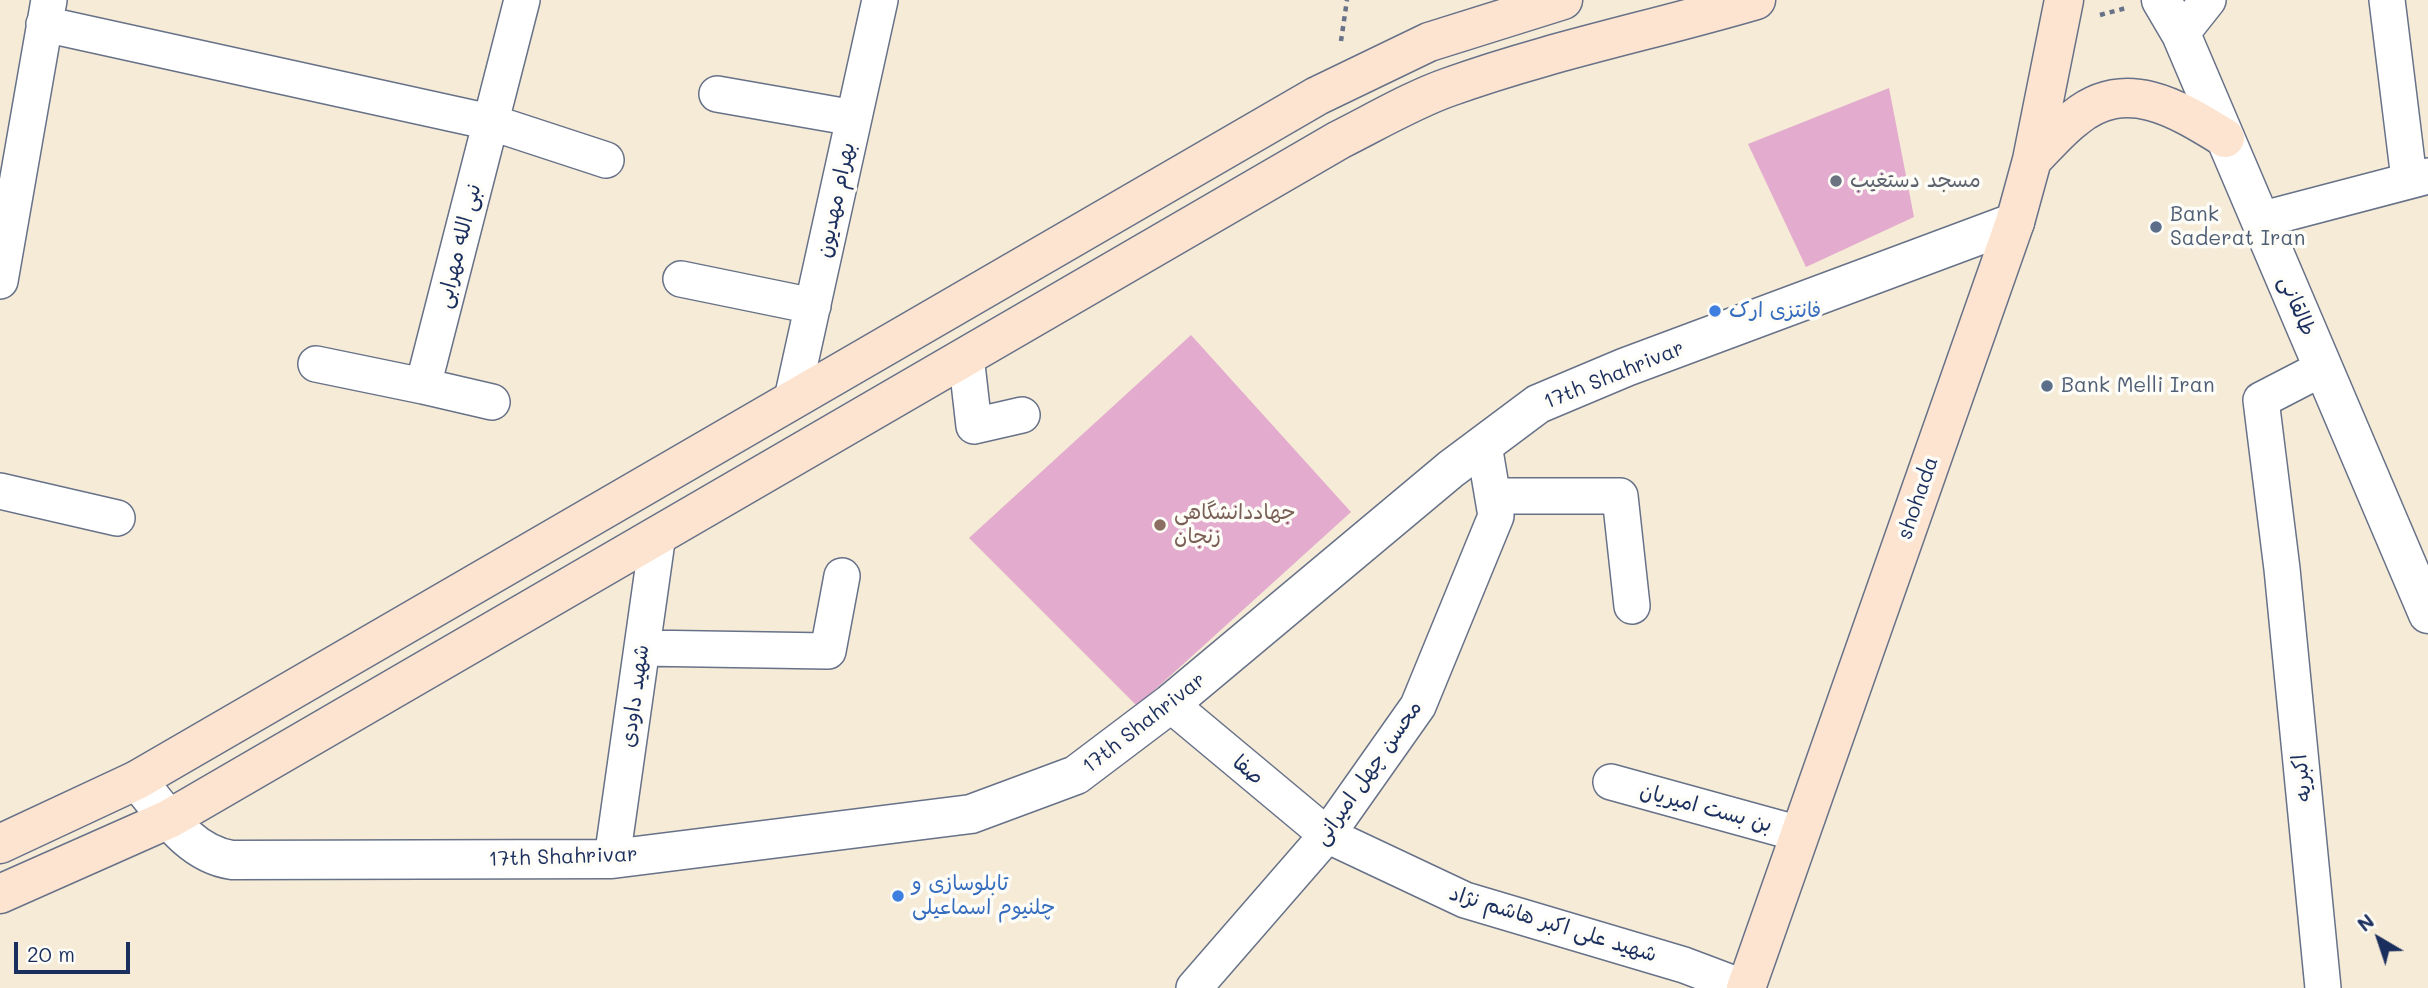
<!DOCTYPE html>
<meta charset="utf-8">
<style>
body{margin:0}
#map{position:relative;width:2428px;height:988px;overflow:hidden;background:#f5ebd6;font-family:Mali,sans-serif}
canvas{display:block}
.north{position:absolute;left:2344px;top:904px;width:70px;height:70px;-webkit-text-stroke:5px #fdfcf7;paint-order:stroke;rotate:321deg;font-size:19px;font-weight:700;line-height:28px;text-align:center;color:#1b2f5e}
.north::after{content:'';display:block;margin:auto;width:24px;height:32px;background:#1b2f5e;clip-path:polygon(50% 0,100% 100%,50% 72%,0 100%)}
.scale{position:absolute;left:14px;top:942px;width:116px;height:32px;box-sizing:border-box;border:4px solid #1b2f5e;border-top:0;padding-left:9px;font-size:21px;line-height:24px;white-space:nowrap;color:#1b2f5e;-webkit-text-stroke:5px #fdfcf7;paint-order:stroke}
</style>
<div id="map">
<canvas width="2428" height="988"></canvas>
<div class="north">N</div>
<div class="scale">20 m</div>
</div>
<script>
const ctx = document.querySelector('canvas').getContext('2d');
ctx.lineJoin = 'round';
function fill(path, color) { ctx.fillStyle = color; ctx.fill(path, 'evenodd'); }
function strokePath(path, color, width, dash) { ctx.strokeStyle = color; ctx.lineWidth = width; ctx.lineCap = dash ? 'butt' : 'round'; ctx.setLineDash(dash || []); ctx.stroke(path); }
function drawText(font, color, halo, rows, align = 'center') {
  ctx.font = font + ' Mali,"Playpen Sans Arabic",sans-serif'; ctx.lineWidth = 7; ctx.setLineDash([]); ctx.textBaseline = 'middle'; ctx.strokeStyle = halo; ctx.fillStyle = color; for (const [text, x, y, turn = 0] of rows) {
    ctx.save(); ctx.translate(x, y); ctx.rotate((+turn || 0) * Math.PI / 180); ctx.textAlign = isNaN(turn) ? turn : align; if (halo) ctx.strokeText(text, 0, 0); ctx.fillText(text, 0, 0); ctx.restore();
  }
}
const building = new Path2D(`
 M1889 88 1914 217 1806 267 1748 144Z
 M1191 335 1351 512 1137 706 969 538Z`);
const path = new Path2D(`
 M2100 15 2126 8
 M1341 41 1347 0`);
const minor = new Path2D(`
 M2387 0 2409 179
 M44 24 490 122 606 160
 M2181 34 2208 0
 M717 94 854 118
 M2260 220 2428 176
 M681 279 813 306
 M0 281 49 0
 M966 356 974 426 1022 415
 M316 364 423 386 522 0
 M2323 368 2261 400 2282 569 2323 988
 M423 386 492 402
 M792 399 880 0
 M0 491 117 518
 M1493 496H1620L1632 606
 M642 648 828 651 842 576
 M1170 704 1327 835 1465 900 1684 965 1745 988
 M1611 782 1800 834
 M612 859 658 534
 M1194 988 1327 835 1418 706 1496 516 1484 445`);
const tertiary = new Path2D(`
 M2161 0 2181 34 2428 614
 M137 780C163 811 189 854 232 860L612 859 971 814 1076 775 1170 704 1451 469 1538 404 1626 367 2015 222`);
const secondary = new Path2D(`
 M2032 160C2046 146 2059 130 2075 118 2126 76 2178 109 2225 138
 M0 844 137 780 1317 96 1429 42 1563 0
 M0 894 169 819 1339 140C1375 122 1412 100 1449 87 1549 51 1654 30 1756 0
 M1746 988 2015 222 2032 160 2064 0`);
const markers = [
 [1836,181,7,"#6b7280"],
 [2156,227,7,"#5c6f8a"],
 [1715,311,7,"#3f7fe0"],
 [2047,386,7,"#5c6f8a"],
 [1160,525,7,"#8d6e63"],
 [898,896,7,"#3f7fe0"]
];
const worshipNames = [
 ["مسجد دستغیب",1850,181]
];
const streetNames = [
 ["بهرام مهدیون",836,200,-78],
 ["نبی الله مهرابی",459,246,-76],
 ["طالقانی",2297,306,67],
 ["17th Shahrivar",1614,375,-22],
 ["shohada",1918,498,-71],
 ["شهید داودی",635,696,-82],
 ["17th Shahrivar",1144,723,-38],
 ["صفا",1248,770,40],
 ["محسن چهل امیرانی",1368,773,-55],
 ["اکبریه",2302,778,-96],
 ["بن بست امیریان",1706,808,15],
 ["17th Shahrivar",563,857,-2],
 ["شهید علی اکبر هاشم نژاد",1553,924,17]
];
const serviceNames = [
 ["Bank",2170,215],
 ["Saderat Iran",2170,239],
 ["Bank Melli Iran",2061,386]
];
const shopNames = [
 ["فانتزی ارک",1729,311],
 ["تابلوسازی و",912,884],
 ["چلنیوم اسماعیلی",912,908]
];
const educationNames = [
 ["جهاددانشگاهی",1174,513],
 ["زنجان",1174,537]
];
fill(building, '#e3abce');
strokePath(minor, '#677188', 38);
strokePath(tertiary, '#677188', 41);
strokePath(secondary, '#677188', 41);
strokePath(path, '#677188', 4.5, [5, 5]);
strokePath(minor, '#fff', 35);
strokePath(tertiary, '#fff', 38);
strokePath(secondary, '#fde4d1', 38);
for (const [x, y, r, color] of markers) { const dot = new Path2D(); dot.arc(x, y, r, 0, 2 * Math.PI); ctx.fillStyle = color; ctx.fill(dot); strokePath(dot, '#fdfcf7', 2.5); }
drawText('21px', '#5b616d', '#fdfcf7', worshipNames, 'left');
drawText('21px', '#1b2f5e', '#fdfcf7', streetNames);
drawText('21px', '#4e5e75', '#fdfcf7', serviceNames, 'left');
drawText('21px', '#366cbe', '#fdfcf7', shopNames, 'left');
drawText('21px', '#785e54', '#fdfcf7', educationNames, 'left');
</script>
